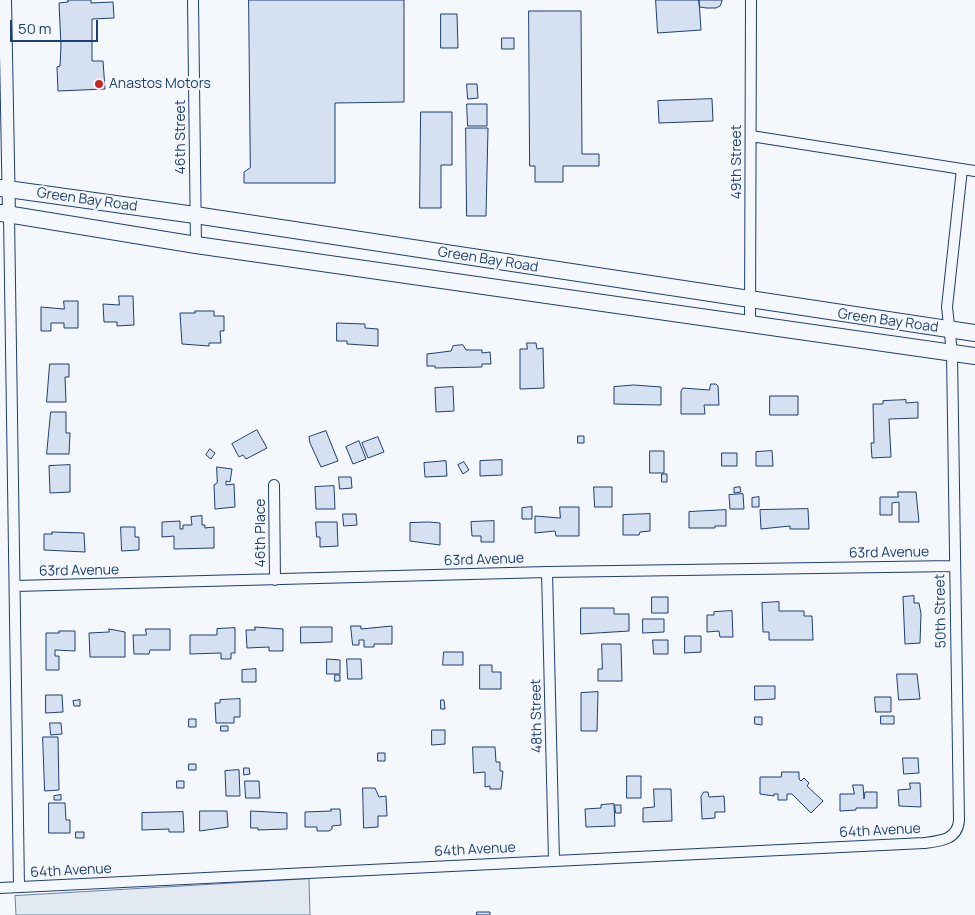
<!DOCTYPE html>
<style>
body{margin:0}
#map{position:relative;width:975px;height:915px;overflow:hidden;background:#f4f7fb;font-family:Manrope,sans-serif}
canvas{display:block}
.scale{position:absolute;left:10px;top:20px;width:88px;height:22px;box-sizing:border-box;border:2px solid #1d3f73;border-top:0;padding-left:6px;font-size:15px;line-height:18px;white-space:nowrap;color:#1d3f73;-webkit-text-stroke:4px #f4f7fb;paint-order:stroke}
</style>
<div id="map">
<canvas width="975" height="915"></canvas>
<div class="scale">50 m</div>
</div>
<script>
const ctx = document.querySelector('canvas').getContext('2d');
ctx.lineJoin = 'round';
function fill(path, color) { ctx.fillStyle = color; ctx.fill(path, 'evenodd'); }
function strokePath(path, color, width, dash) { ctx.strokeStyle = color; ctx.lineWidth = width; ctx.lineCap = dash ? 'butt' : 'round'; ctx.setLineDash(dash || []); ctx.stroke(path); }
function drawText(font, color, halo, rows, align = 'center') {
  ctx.font = font + ' Manrope,sans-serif'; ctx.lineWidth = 4; ctx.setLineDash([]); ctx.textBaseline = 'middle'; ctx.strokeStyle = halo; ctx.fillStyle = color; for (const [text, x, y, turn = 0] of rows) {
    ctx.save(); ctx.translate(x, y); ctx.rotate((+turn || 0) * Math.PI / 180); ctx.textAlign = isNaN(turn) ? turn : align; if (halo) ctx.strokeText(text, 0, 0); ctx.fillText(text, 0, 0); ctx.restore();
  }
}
const green = new Path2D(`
 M309 879 310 915H16L15 896Z`);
const building = new Path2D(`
 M68 0H91V3L113 2 114 18 92 19V61H103L105 89 58 91 57 67 60 66 61 46 59 3 68 2Z
 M249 0H404V102L335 103V183H244V172L250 168Z
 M656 0H699L701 30 658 33Z
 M699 0H722V1L720 6 716 8H706L700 7Z
 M529 11H581L582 154H599V166H563V182H535V166H530Z
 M441 14H457L458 48H441Z
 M502 38H514V49H502Z
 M467 84H477L478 98 468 99Z
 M712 99 713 121 659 123 658 101Z
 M467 104H487V126H468Z
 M421 112H452V165H441V208H420Z
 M466 128H488L486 216H467Z
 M119 296H133L134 325 117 326V322H104L103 304 119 305Z
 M64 301H78V328H64V323H51V331H41V307L64 309Z
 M195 311H214V316H224V331H220L221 343H209V346L182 344 180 313H195Z
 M337 323 365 324V328L378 329V346L347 344V341H337Z
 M527 343H536L537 349 543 348 544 388 520 389V349H527Z
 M463 345 466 350H482V353L490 352 491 364H482V367L435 368V366H427V354L451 351 453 346Z
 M50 364H69V377H65L66 402H47Z
 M711 384H716L718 386 719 405H704L705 414H681V391L683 388 709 390Z
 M634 385 661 387V405L614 404V387Z
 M453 387 454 411 436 412 435 388Z
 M770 396H798V415H770Z
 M906 400V403L918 402V418L889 419 891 457 872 458 871 443H874L873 404H883V401Z
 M51 412H66V433H70L69 454H47Z
 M257 430 267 448 246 459 243 455 239 457 232 444Z
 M326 431 338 461 321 467 310 443 309 437Z
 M578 436H584V443H578Z
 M378 437 384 452 368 458 362 443Z
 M359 441 366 459 353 464 346 447Z
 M210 449 215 453 211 459 206 455Z
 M650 451H664V473H650Z
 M772 451 773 466H756V452Z
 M722 453H737V466H722Z
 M502 460V475L480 476V461Z
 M446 461 447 476 425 477 424 463Z
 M464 462 469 470 463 474 458 465Z
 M70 465V492L50 493 49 466Z
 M217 467 232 469 230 482 226 481V485L234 484 235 507 215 509 214 485 217 483Z
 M662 474H667V482H662Z
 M339 477H351L352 488 340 489Z
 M334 486 335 509H316L315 487Z
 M594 487H612V507H595Z
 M740 487 741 492 734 493V488Z
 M898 492H916L919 522H899V502L892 503V515H880V497H898Z
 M743 494 744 509H730L729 495Z
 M759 497V507H752V498Z
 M532 507V519H522V508Z
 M560 507H579V536H556L555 531 535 533V516L560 518Z
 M808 509 809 529H790V526L761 529 760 510Z
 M726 510V526H715V528H689V512Z
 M343 514H356L357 525 344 526Z
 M650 514V531L640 532 639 535H623V515Z
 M202 516V525H205V528L214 527V548L174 549V536L162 537V522L180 521V529H183V525H192L191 517Z
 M494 521V542H481V536H472L471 522Z
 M316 522H337L338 546 320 547V537H317Z
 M429 522 440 523V545L410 541V523Z
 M121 527H135V537H139V550L122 551Z
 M52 532 84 533 85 552 44 550V534H52Z
 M914 596V603H919L921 614 920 643 905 644 903 597Z
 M652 597H668V613H652Z
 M779 602V611H804V616H812L813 640H769V632H763L762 603Z
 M581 608H614V614H629V631L581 634Z
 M732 611 733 637H720L719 631 707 632V615H714V612Z
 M643 619H664V632L643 633Z
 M351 626H361V629L392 626V644H374V647H364V640H359V645H353Z
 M255 627 283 629V651H269V647L247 648 246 630H255Z
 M301 627H332V642L301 643Z
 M235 628V653H231V659H221V653L190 654V635H217V629Z
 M109 629 125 632V657H90L89 633 109 632Z
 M146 629H170V650H150L149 654H134L133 635H146Z
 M59 631H75V651L55 650V656H59V670H46V633H59Z
 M685 636H701V652L685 653Z
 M653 640H668V654H654Z
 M602 644H621L622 681H598V669H602Z
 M444 652H463V665H443Z
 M327 659 340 660V674H327Z
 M347 659H361L362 679H348Z
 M480 665H492V672H501V689H480Z
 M256 669V682H242V670Z
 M897 674H917L920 699 899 700Z
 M335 675H340V681H335Z
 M755 686H775V699L755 700Z
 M598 692 597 731H581V693Z
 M46 695H62L63 712 46 713Z
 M875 697H891V712H876Z
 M240 699V717H234V723H216L215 703H220V700Z
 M80 700V706H74L73 701Z
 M441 700H444L445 709H441Z
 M881 716H894V724H881Z
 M755 717H762V725L755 724Z
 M189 719H196V727H189Z
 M50 723H61L62 734 51 735Z
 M221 726H228V731H221Z
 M432 730H445V744L432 745Z
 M43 737H58L59 790 45 791Z
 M473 747H495L496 762H500V771H503L501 789H490V786L485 787V772L474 773Z
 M378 753H385V761H378Z
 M903 758H918L919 773 904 774Z
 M189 764H196V770H189Z
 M244 768H249L250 774 244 775Z
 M239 770 240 796H226L225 771Z
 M782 772H799V779L801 781 804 778 809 783 807 786 823 801 811 813 792 794H787V800H778V794H774V796L760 794V777H781Z
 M627 776H641V798H627Z
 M177 781H184V788H177Z
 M245 781H259L260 798H246Z
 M910 783H920L921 807 899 806 898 790 910 789Z
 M853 785H863L864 799 865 792H877V808H856V810L840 811V794H854Z
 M363 788H375L379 797 386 796 387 816H378V827L364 828Z
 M654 789H671L672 821 643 822V808L654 807Z
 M704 792H708L709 797 724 796 725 812H715V818L702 819 701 797Z
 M61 795V800H54V796Z
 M49 803H65L66 820H70V833H49Z
 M614 804 615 826 586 827 585 809 601 808V805Z
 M615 805H621V813H616Z
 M331 809H340L341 825 332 826V829L329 831H317V827H305V812L331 811Z
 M200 811H227L228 827 200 831Z
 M251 811 287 813V829L258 830V828H251Z
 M183 812 184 832H169V829L142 830V813Z
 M76 832H84V838H76Z
 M477 912H490V915H477Z`);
const minor = new Path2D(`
 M193 0 196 245
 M751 136 975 171
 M9 215 19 887
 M750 325 751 0
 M274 485 275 580
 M547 572 554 860
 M15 586 547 572 954 566
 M0 888 924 843C940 841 957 840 959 821L952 353 947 307 962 169`);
const tertiary = new Path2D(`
 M5 0 9 215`);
const primary = new Path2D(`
 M0 188 195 215 975 333
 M0 213 196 245 975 356`);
const markers = [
 [99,84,5,"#c62828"]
];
const poiNames = [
 ["Anastos Motors",109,84]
];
const streetNames = [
 ["46th Street",181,137,-90],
 ["49th Street",737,162,-90],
 ["Green Bay Road",87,200,8],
 ["Green Bay Road",488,260,9],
 ["Green Bay Road",888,321,8],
 ["46th Place",261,533,-90],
 ["63rd Avenue",889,553,-1],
 ["63rd Avenue",484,560,-2],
 ["63rd Avenue",79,571,-1],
 ["50th Street",941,611,-91],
 ["48th Street",537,716,-91],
 ["64th Avenue",880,831,-3],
 ["64th Avenue",475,850,-3],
 ["64th Avenue",71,871,-3]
];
fill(green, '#e3e9f0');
strokePath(green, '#687fa3', 1);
fill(building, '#d5e0f0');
strokePath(building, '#1d3f73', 1);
strokePath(minor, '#1d3f73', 12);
strokePath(tertiary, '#1d3f73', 14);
strokePath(primary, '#1d3f73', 18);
strokePath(minor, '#f4f7fb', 10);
strokePath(tertiary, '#f4f7fb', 12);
strokePath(primary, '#f4f7fb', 16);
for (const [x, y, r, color] of markers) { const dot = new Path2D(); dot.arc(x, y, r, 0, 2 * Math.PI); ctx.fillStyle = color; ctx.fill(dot); strokePath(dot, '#f4f7fb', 2); }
drawText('14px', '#1d3f73', '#f4f7fb', poiNames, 'left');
drawText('14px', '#1d3f73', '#f4f7fb', streetNames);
</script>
